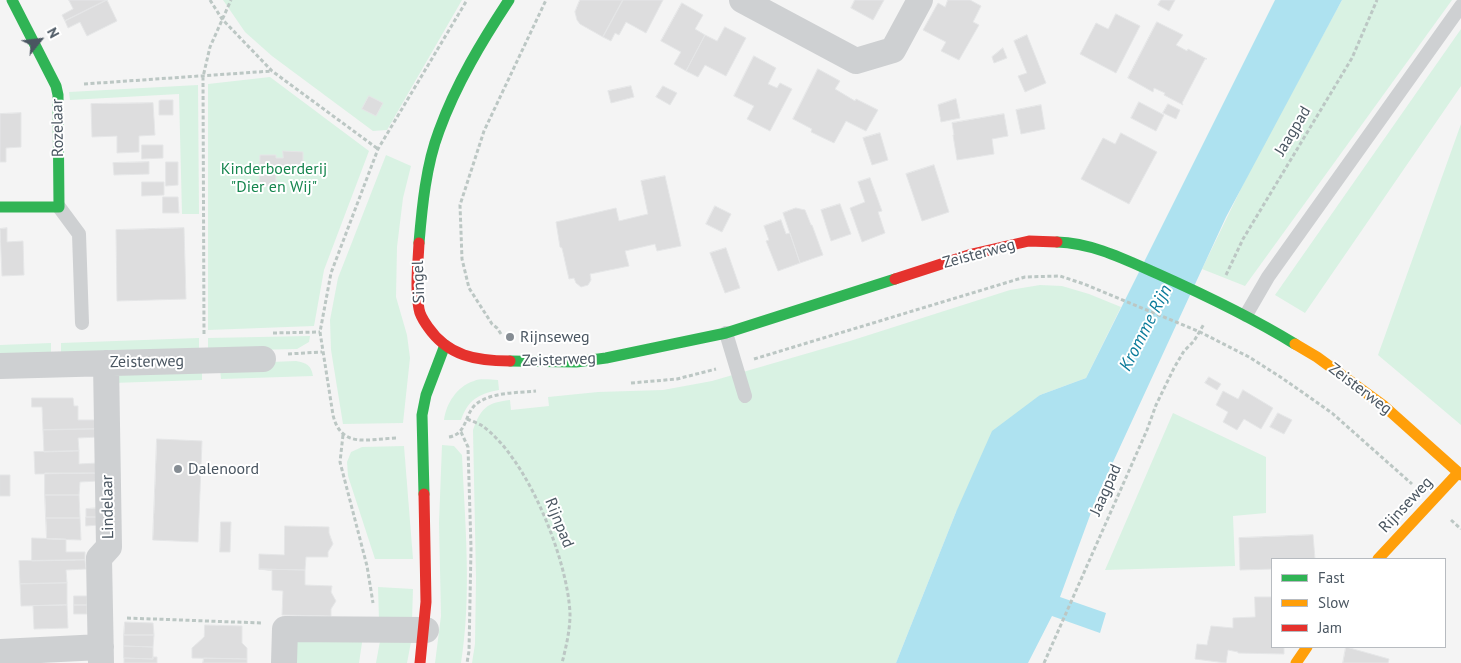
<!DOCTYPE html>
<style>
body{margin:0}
#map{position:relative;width:1461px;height:663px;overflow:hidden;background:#f4f4f4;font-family:"PT Sans",sans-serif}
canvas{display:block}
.legend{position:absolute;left:1271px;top:558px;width:175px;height:90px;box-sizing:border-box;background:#fff;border:1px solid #b7bbc0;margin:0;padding:6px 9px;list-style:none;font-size:15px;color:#4a5661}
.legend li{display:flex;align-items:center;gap:10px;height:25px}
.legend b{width:25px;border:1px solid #b7bbc0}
.north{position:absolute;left:15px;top:15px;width:50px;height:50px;-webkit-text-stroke:4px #fff;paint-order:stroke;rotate:61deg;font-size:14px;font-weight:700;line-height:20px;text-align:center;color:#4a5661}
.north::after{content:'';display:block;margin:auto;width:18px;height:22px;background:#4a5661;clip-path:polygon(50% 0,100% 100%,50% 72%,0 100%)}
</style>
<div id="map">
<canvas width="1461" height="663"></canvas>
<ul class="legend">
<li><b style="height:6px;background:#30b455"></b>Fast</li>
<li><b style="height:6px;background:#ff9f0a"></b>Slow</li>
<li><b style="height:6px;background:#e5322d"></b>Jam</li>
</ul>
<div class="north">N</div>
</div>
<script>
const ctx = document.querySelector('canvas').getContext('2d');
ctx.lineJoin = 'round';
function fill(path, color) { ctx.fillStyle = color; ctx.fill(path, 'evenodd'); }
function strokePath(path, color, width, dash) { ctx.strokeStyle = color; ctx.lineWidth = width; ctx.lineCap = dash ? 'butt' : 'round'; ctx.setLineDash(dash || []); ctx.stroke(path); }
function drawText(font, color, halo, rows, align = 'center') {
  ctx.font = font + ' "PT Sans",sans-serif'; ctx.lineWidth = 4; ctx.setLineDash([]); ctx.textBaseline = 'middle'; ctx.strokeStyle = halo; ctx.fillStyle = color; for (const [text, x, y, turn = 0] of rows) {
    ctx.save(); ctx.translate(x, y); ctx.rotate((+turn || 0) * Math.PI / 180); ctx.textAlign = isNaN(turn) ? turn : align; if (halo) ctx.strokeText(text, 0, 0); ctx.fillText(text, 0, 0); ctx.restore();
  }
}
const green = new Path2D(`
 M223 0H462L387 130 373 131 272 56 245 32Z
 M1342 0H1452L1245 286 1202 269 1253 164Z
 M1461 29V86L1305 313 1275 295Z
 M270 77 369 151 324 270 314 326 208 330V84Z
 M198 85 199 214H182L179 94 70 100 69 92Z
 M1461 124V425L1378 355Z
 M386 155 411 166 403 198 397 247 396 297 407 335 410 358 403 423 343 424 331 350 330 320 338 278Z
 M1040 285 1062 286 1089 294 1121 307 1086 378 1040 395 956 512 896 663H472L475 644 476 578 473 430C481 408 486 403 510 400L511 410 549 406 548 397 598 392 663 390 712 381 850 341 1010 290Z
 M310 336 309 342 297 349 208 351V338Z
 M199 338V352L61 356V343Z
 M51 343V356L0 357V345Z
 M296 361C307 363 311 365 313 376L221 379 220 369 271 362Z
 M202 370V380L112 383 111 372Z
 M498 380 499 390C478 394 468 400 461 420H444C446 404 457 386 474 381 481 378 491 380 498 380Z
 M1173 413 1266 457V513L1233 516 1235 566 1105 570Z
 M442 445 454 446 462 455C465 524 472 595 461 663H435L441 616 439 523Z
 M404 446 413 559H375L348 476 347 462 351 452 362 447Z
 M378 587 413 589 412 620H379Z
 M363 636 359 663H292L293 637Z
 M380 641 411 642 407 663H376Z`);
const water = new Path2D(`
 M1275 0H1342L1226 217 1096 499 1060 597 1106 613 1100 633 1052 616 1028 663H896L956 512 992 431 1040 395 1086 378Z`);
const building = new Path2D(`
 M69 0H107L65 21 62 15 73 9Z
 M107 0 117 21 87 36 80 22 68 28 65 21Z
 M580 0H623L603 37 580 24 577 20 575 12Z
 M623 0H663L646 33 626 22 619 35 615 33 611 41 603 37Z
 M855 0H884L873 20 851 8Z
 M948 0H970L981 6 973 22 979 25 959 60 941 51 946 42 923 30 938 3 945 7Z
 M1161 0H1175L1169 11 1158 5Z
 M682 3 703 15 695 29 705 35 686 71 674 64 681 52 661 41Z
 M1116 14 1140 26 1116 73 1080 54 1096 23 1108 29Z
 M1157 22 1183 35 1176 45 1187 51 1188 49 1207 59H1205L1182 103 1183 105 1164 95 1165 93 1154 88 1153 92 1128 78Z
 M725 27 746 38 726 76 705 65 698 77 686 71 705 35 717 41Z
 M1027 35 1046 83 1025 92 1018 76 1027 73 1014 41Z
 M1003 48 1007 58 994 63 992 57Z
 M754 56 776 68 768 84 777 88 780 83 792 89 770 131 747 119 754 106 734 96Z
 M818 69 840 81 835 89 855 101 856 99 878 110 866 131 846 121 834 143 811 132 812 129 793 119Z
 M631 86 634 97 611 103 608 91Z
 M663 86 677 93 670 105 656 97Z
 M369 96 383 103 376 116 362 109Z
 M956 99 960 118 941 122 938 105Z
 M161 100H173V115H159V101Z
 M1139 102 1164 115 1156 131 1131 118Z
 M153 103 155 135 139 136V152L117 153V136L92 137 91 104Z
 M1168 104 1180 110 1176 119 1163 113Z
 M1041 105 1045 129 1021 134 1016 110Z
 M21 113V147L6 148V162H0V114Z
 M1004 114 1008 136 992 139 994 154 957 160 953 135H954L952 123Z
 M880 133 888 160 872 165 863 138Z
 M1121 133 1157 152 1129 204 1081 179 1103 138 1115 144Z
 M142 145H163V158L142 159Z
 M283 151 303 152V172H283V170H276V186H259L260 155H276V158H283Z
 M149 162V174L114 175 113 163Z
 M166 162H178V185L166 186Z
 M934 165 949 212 922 221 906 174Z
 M665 176 681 246 657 251 655 244 625 251 629 266 590 274 591 280 588 285 581 287 576 283 574 278 569 279 562 248 560 247 556 222 616 208 619 221 648 214 641 181Z
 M870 178 882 211 878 212 885 233 862 242 850 208 865 202 858 182Z
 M142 182H164V195L142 196Z
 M163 197H178L179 213H163Z
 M840 204 851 234 831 241 821 210Z
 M715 206 731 214 722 232 706 224Z
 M796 208 805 210 811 225H812L823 255 800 263 783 213Z
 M781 220 786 234 790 233 800 263 778 271 766 241 769 240 764 226Z
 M7 228V242L23 241 24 275 2 276 0 229Z
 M184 228 186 299 117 301 116 230Z
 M726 248 740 288 725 293 710 253Z
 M1209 377 1221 384 1217 390 1205 383Z
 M1243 390 1273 408 1261 429 1244 419 1237 430 1223 422 1228 412 1216 405 1223 391 1238 399Z
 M32 398H73L74 406H78V420H97V429L43 430 42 407H32Z
 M1278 413 1292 420 1284 434 1270 427Z
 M97 429 98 437 78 438 79 451 44 452 43 430Z
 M157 439 202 441 198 542 153 540Z
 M79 451V464L98 463V473L35 474 34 452Z
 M45 473H98V481L80 482 79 495H45Z
 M0 475H10V496H0Z
 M45 495H79L80 518H46Z
 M99 508V517H86V509Z
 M86 517H99V525L86 526Z
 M46 518H80L81 540 47 539Z
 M221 522H231L230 552H220Z
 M285 526 329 527V533L333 544 328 552V557H306L305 570 259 569V554L284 555Z
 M1313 535 1315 559H1272V569L1240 570 1239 538Z
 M32 538 66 539V552H85V560L32 561Z
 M85 560 86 569 66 570 67 583 20 584 19 561Z
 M259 569 305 570V585L332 586 331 592 336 601 331 609V616L282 615 283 591 272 590V571Z
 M67 583V605L21 606 20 584Z
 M74 596H87V605H74Z
 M1255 597H1272V647H1284V654L1238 653V652L1228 650 1226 663 1195 659 1197 644 1207 645 1211 626 1233 628V618L1255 617Z
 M67 605 68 628 34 629 33 606Z
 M74 605H87V614H74Z
 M125 622 153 623 154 635H124Z
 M205 625 242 626V643L247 648V659L192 658V648L204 637Z
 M124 635H154L153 647 124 646Z
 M124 646 153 647V659L124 658Z
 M1346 647 1389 659 1388 663H1343Z
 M153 657H157V663H124V658L153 659Z
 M204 658 247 659V663H203Z`);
const path = new Path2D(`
 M210 0 222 19 272 71 378 149
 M84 84 272 71
 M1226 275 1243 239 1352 58 1377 0
 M273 333 320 332
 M204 334 203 77 210 47 231 0
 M501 334 497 328 492 324 469 288 462 259 460 205 484 131 546 0
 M288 354 322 352
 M754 359 1025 277 1060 276 1084 284 1200 332 1249 357 1282 378 1332 413 1412 484
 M631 383 677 379 716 369
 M467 419C472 421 477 423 481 425 527 456 568 560 570 614 570 631 566 647 562 663
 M461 432 468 447 471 548 469 651 467 663
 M343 435 340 462 367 566 373 603
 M449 437C467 434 464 416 475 405 490 392 516 393 536 391
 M396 438C368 439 341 449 333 415L320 332 331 273 378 149 467 0
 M1451 520 1461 529
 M127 618 261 623
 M1044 663 1147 430 1156 405 1174 368 1184 351 1194 341 1204 324`);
const lane = new Path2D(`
 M59 207 79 234 82 323
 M1246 315 1268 277 1461 6
 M726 333 745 396`);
const street = new Path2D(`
 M742 0 856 61 893 50 920 0
 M0 366 263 359
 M0 652 101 647
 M101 663 99 558 109 547 106 363
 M284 663 285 629 426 630`);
const fast = new Path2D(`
 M0 207H59L58 95 56 86 12 0
 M1057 242C1093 243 1126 260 1158 274 1205 295 1251 317 1295 344
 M419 243C422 207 426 165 439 131 456 84 482 41 509 0
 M510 361 576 362 606 358 726 333 895 279
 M424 494 422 415 426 395 445 345`);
const slow = new Path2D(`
 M1295 344 1317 357 1384 406 1461 475
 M1378 559 1458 473
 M1296 663 1307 647`);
const jam = new Path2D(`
 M419 243C418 265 415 288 419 309 420 316 424 321 428 327 448 356 476 361 510 361
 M895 279 972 254 1029 241 1057 242
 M420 663 426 602 424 494`);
const markers = [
 [510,337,5,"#868d94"],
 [178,469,5,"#868d94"]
];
const streetNames = [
 ["Rozelaar",58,128,-91],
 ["Jaagpad",1293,131,-59],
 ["Zeisterweg",979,254,-15],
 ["Singel",419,282,-92],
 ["Zeisterweg",559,360,-2],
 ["Zeisterweg",147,362,-1],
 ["Zeisterweg",1360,389,37],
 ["Jaagpad",1106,490,-66],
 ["Rijnseweg",1406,505,-47],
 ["Lindelaar",108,507,-91],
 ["Rijnpad",559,523,68]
];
const parkNames = [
 ["Kinderboerderij",274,169],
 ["\"Dier en Wij\"",274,187]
];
const poiNames = [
 ["Rijnseweg",520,337],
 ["Dalenoord",188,469]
];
const waterNames = [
 ["Kromme Rijn",1146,328,-63]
];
fill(green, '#d9f2e3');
fill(water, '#aee2f0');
fill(building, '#ddddde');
strokePath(building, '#e5e6e7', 1);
strokePath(path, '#bcc7c4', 3, [4, 2.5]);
strokePath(lane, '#ced0d2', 14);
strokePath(street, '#ced0d2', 26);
strokePath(fast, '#30b455', 11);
strokePath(slow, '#ff9f0a', 11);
strokePath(jam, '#e5322d', 11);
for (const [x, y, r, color] of markers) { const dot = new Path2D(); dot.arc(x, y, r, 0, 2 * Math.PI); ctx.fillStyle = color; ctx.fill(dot); strokePath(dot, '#fff', 2); }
drawText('16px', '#4a5661', '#fff', streetNames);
drawText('16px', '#17864f', '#fff', parkNames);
drawText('16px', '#4a5661', '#fff', poiNames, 'left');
drawText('italic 18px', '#0c7c9b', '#fff', waterNames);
</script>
